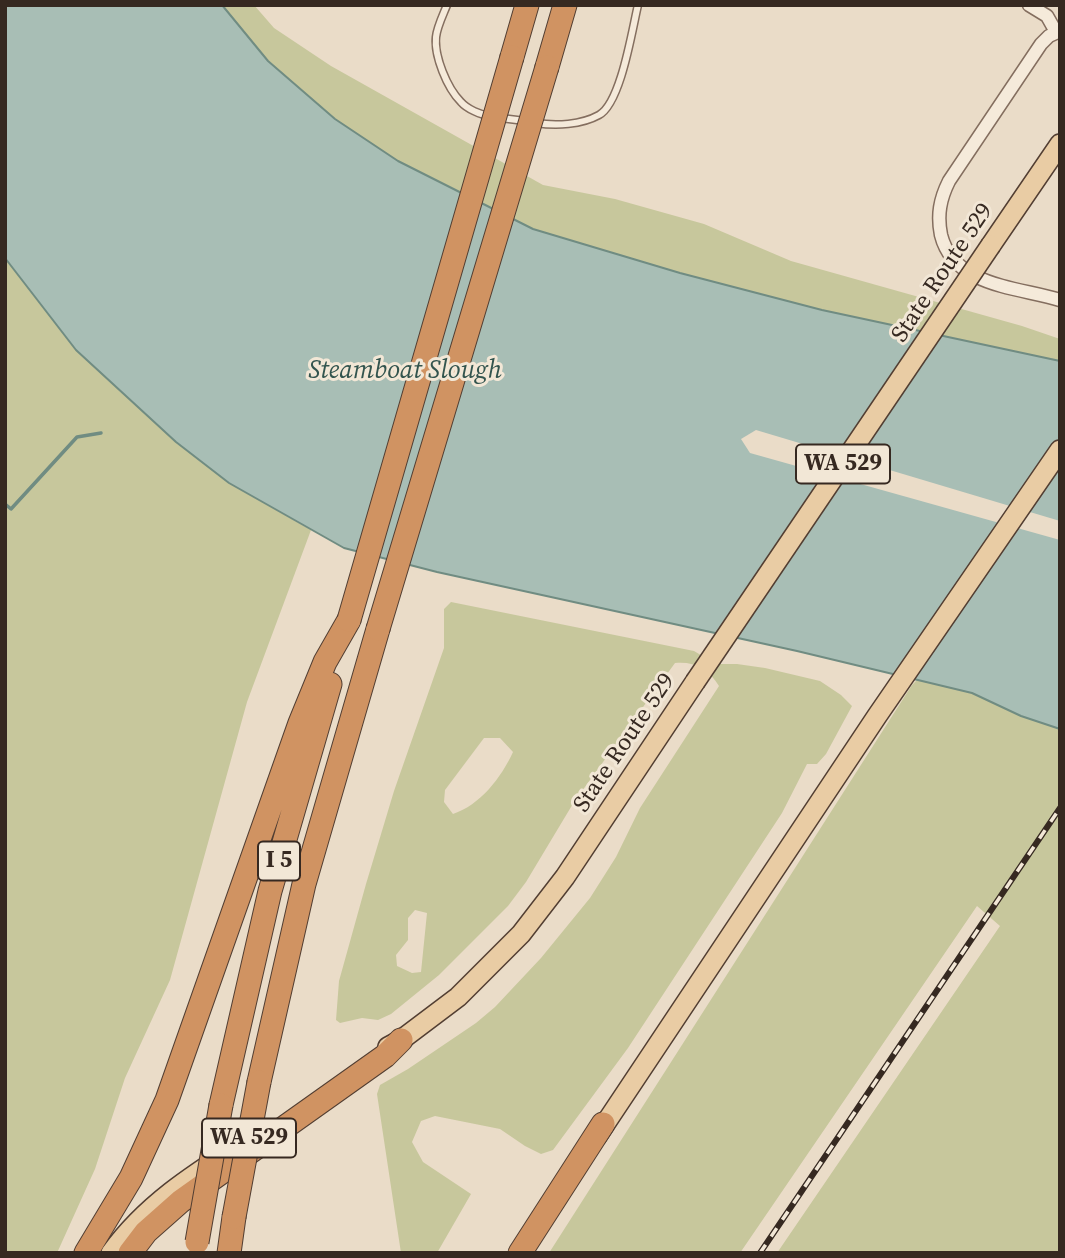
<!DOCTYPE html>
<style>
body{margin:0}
#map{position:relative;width:1065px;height:1258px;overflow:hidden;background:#eadcc8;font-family:"Source Serif 4",serif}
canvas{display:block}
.frame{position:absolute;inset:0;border:7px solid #362921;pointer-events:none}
</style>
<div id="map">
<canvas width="1065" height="1258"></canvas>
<div class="frame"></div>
</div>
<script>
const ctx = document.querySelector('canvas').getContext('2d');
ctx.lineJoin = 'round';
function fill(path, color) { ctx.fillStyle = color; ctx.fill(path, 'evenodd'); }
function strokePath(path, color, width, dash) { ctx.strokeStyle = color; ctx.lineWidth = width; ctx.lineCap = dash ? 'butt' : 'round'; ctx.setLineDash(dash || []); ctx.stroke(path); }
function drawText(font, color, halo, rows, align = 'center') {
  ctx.font = font + ' "Source Serif 4",serif'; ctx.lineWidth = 6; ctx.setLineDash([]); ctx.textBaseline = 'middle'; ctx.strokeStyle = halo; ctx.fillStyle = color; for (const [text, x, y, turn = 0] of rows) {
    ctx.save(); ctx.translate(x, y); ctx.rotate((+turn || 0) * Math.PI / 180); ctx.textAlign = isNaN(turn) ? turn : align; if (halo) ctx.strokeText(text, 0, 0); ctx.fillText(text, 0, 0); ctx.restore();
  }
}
const green = new Path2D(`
 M222 5H254L274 28 331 66 543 185 615 199 704 224 791 261 1022 326 1060 339V361L822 310 680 273 533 229 398 161 335 119 268 61Z
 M5 258 76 350 176 442 229 483 311 530 247 702 170 980 125 1078 95 1169 57 1253H5Z
 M451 602 694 651 716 664H737L765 668 820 681 841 695 852 706 826 754 817 764H807L782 813 628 1048 553 1150 541 1154 525 1146 500 1129 435 1116 421 1121 412 1142 423 1162 471 1194 437 1253H401L377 1094 380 1085 408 1069 476 1023 495 1007 541 958 590 898 616 857 640 808 719 686C709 669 694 661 675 663L574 802 526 882 508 906 439 975 391 1014 378 1020 362 1018 340 1023 336 1020 339 981 366 884 394 791 444 648V609ZM484 738H500L513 752C501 778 480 805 453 814L444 802 445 790ZM415 910 427 913 421 972 412 973 397 966 396 955 408 940V918Z
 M917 680 972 693 1021 716 1060 729V1253H777L1000 926 977 906 740 1253H549L912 685Z`);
const water = new Path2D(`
 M5 5H222L268 61 335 119 398 161 533 229 680 273 822 310 1060 361V729L1021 716 972 693 797 651 437 572 344 548 229 483 176 442 76 350 5 258Z`);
const pier = new Path2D(`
 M756 430 1060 521V540L750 453 741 439Z`);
const stream = new Path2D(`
 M5 504 11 509 77 437 101 433`);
const lane = new Path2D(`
 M447 5C443 15 437 27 436 37 434 56 447 88 461 102 467 109 481 115 490 116
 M501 118 525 121
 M536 123C556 126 581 125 599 115 621 103 632 30 638 5`);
const street = new Path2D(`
 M1029 5 1047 16 1056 32
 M1060 31 1049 36 1041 44 949 181C940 199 937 215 941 235 954 287 1018 287 1060 300`);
const primary = new Path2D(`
 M991 245 1060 144
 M388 1047 401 1040 458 997 521 934 565 877 695 682
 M597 1136 877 716 1060 450
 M111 1253C149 1200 204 1168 258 1133`);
const highway = new Path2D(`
 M512 57 527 5
 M547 67 565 5
 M259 1082 304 884 378 629
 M221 1105 270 891 330 684
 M86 1253 131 1178 167 1100 300 723 325 662 349 620
 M130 1253 146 1232 181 1201 385 1056 401 1040
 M229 1253 234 1217
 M520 1253 603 1124`);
const rail = new Path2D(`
 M760 1253 1060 808`);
const primaryBridge = new Path2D(`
 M695 682 991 245`);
const highwayBridge = new Path2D(`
 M349 620 512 57
 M378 629 547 67
 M234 1217 259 1082
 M197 1242 221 1105`);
const shields = [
 [843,464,94],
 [279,861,42],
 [249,1138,94]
];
const shieldNames = [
 ["WA 529",843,464],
 ["I 5",279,861],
 ["WA 529",249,1138]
];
const streetNames = [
 ["State Route 529",943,273,-56],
 ["State Route 529",625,743,-56]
];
const waterNames = [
 ["Steamboat Slough",405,371]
];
fill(green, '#c7c79c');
fill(water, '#a8beb5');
strokePath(water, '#708c82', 2);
fill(pier, '#eadcc8');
strokePath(stream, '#708c82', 3.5);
strokePath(lane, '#846e5f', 9);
strokePath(street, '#846e5f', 15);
strokePath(primary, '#523e32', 22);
strokePath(highway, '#523e32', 25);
strokePath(lane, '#f5eada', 6);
strokePath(street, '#f5eada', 12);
strokePath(primary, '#e9cca4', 19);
strokePath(highway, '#d09362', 23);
strokePath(rail, '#362921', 6);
strokePath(rail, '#f2e7d6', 3.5, [10]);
strokePath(primaryBridge, '#523e32', 22, []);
strokePath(highwayBridge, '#523e32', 25, []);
strokePath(primaryBridge, '#e9cca4', 19);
strokePath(highwayBridge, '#d09362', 23);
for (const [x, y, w] of shields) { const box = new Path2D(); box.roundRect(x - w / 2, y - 19.5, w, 39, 5); ctx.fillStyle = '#f2e7d6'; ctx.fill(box); strokePath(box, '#362921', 2); }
drawText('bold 23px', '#362921', null, shieldNames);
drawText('24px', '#362921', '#f2e7d6', streetNames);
drawText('italic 26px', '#32544e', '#f2e7d6', waterNames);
</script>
